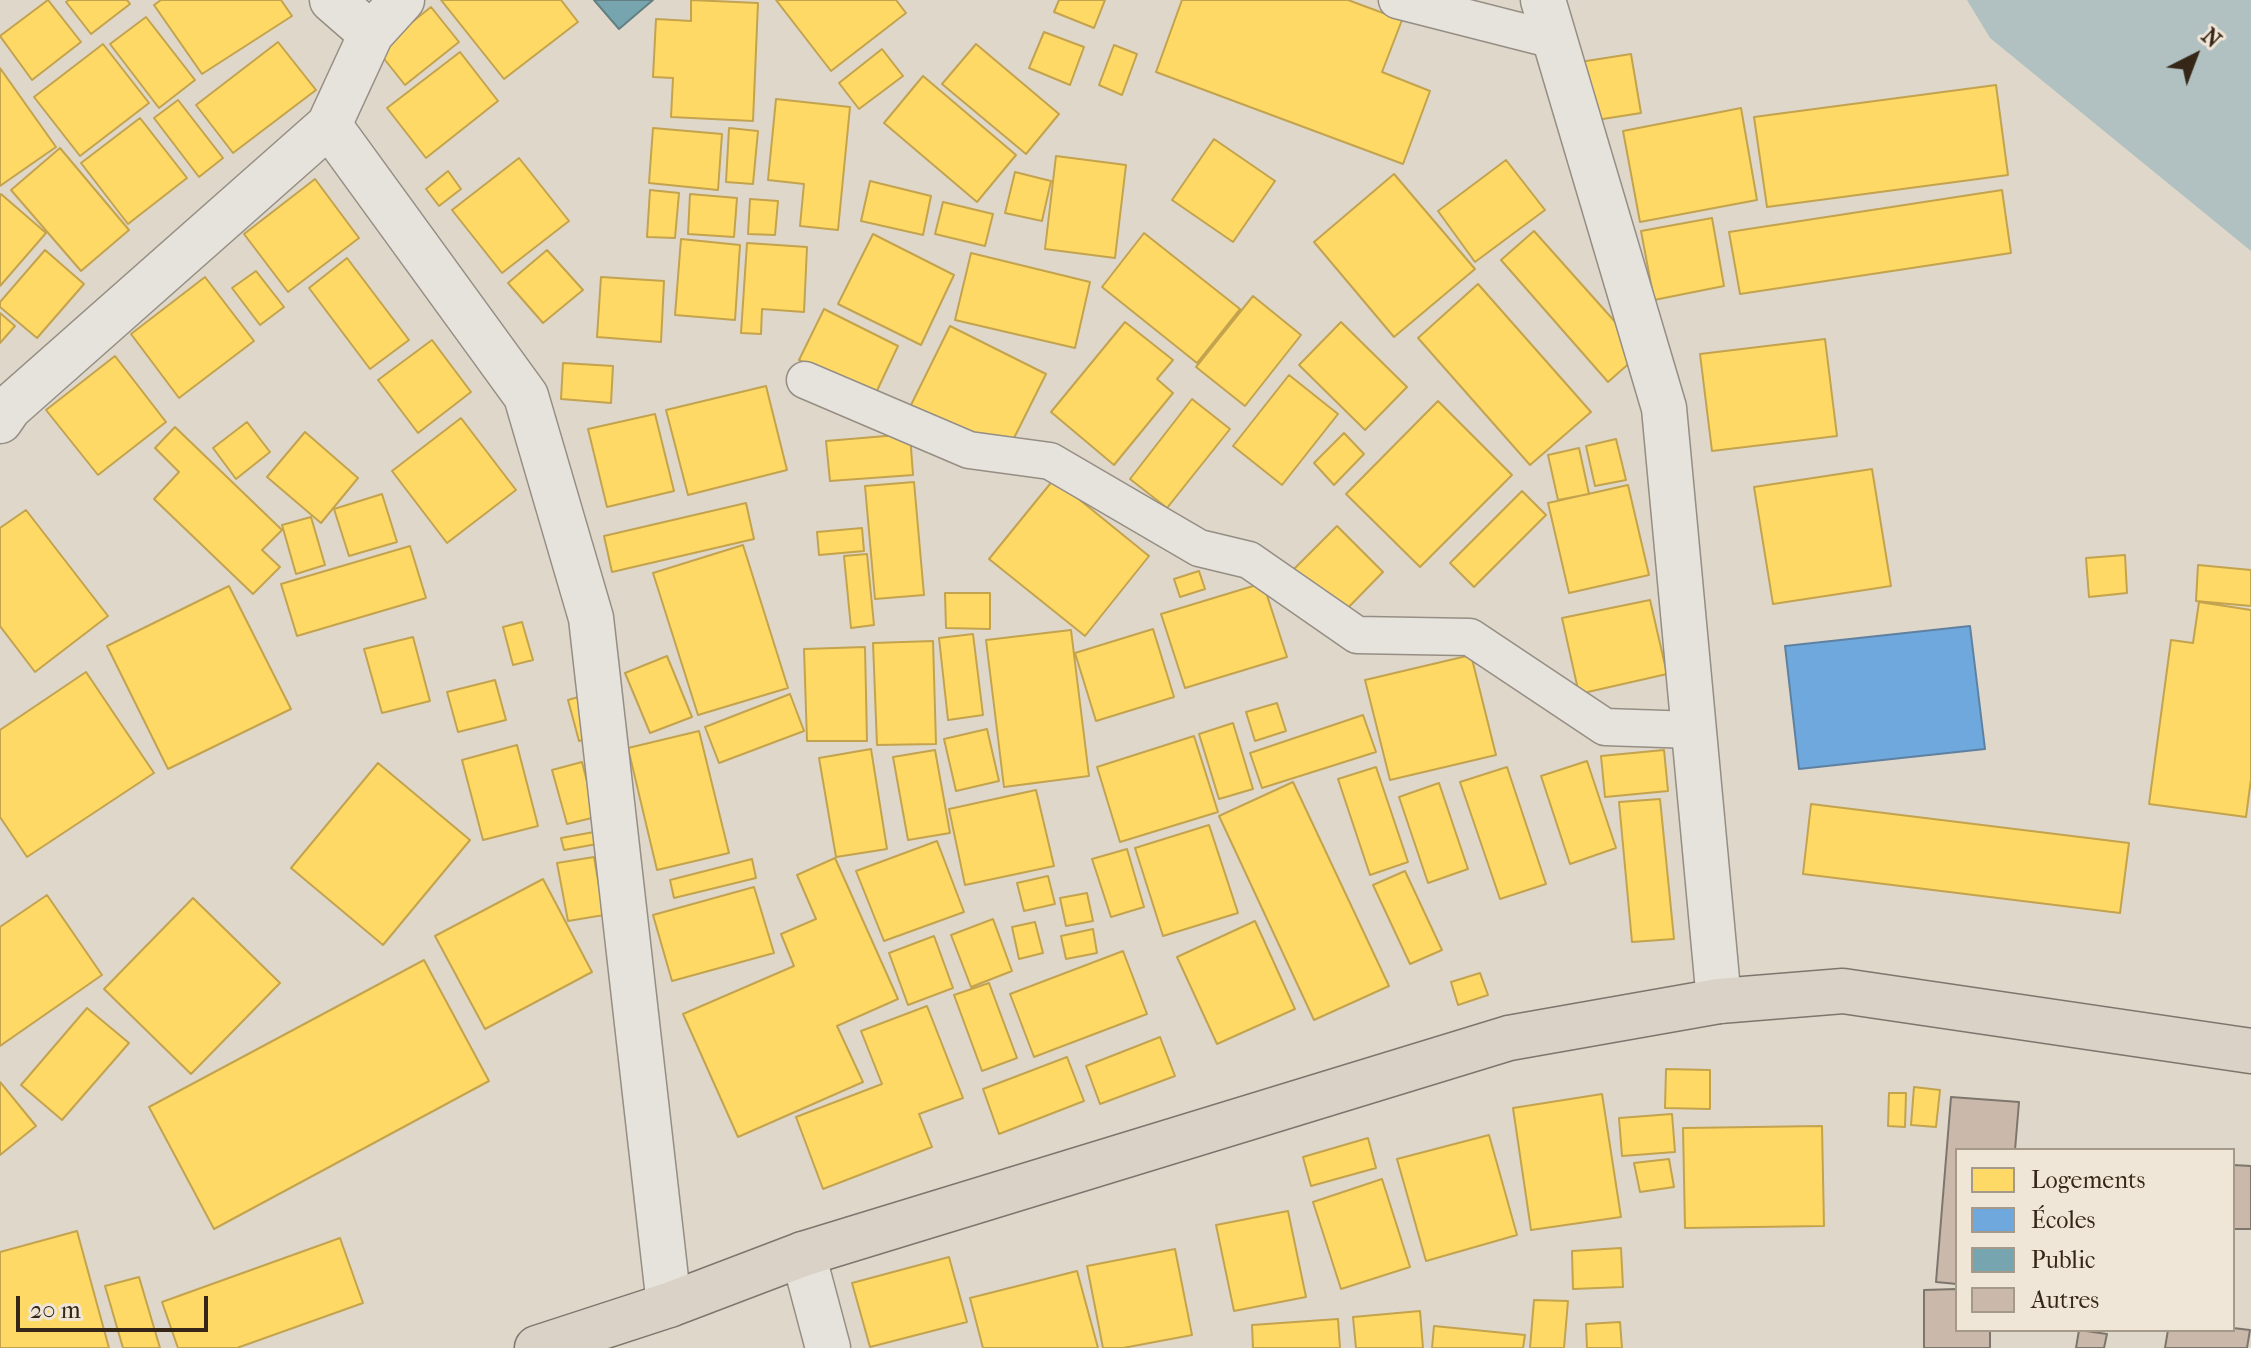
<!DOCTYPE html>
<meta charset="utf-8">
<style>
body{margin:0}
#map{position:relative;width:2251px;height:1348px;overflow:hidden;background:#dfd7c9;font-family:"IM FELL French Canon",serif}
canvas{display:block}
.legend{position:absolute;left:1955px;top:1148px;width:280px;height:184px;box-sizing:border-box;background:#efe6d7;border:2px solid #a5998a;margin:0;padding:10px 14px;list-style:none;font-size:24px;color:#362617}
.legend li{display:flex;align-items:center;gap:16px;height:40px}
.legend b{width:40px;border:2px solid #a5998a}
.north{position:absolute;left:2155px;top:16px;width:80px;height:80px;-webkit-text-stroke:6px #efe6d7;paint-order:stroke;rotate:42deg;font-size:22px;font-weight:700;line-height:32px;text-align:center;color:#362617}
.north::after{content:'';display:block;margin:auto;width:28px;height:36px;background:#362617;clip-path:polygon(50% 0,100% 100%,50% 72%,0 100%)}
.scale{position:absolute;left:16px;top:1296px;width:192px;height:36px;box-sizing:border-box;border:4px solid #362617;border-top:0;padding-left:10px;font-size:24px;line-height:28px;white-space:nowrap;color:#362617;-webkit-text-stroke:6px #efe6d7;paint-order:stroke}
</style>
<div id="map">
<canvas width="2251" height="1348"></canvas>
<ul class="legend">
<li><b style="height:22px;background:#ffd966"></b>Logements</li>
<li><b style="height:22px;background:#6fa8dc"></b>Écoles</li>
<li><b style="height:22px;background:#76a5af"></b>Public</li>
<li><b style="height:22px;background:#cab8aa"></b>Autres</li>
</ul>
<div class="north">N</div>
<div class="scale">20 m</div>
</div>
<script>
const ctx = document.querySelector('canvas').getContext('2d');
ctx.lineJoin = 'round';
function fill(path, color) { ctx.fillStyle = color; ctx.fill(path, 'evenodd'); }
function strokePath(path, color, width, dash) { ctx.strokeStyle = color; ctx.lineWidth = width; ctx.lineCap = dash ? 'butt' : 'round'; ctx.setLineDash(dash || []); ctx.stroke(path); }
const water = new Path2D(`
 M1967 0H2251V251L1990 38Z`);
const homes = new Path2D(`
 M48 0 81 42 32 80 0 36Z
 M69 0H127L130 4 91 34 66 2Z
 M161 0H281L292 16 202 74 154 5Z
 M441 0H561L578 22 504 79Z
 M691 0 758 3 753 121 671 117 673 78 653 77 656 19 691 21Z
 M776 0H896L906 13 831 71Z
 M1059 0H1105L1094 28 1054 12Z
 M1182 0H1348L1402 20 1382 72 1430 91 1403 164 1156 72Z
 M431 7 459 42 405 85 377 50Z
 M146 17 195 80 159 108 110 44Z
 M1044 32 1084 47 1070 85 1029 68Z
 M278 42 316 90 233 153 196 105Z
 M103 44 149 103 80 156 34 97Z
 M976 44 1059 114 1026 154 942 84Z
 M1114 45 1137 54 1122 95 1099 85Z
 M882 49 903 76 859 109 839 83Z
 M460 52 498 101 426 158 387 108Z
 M1631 54 1641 113 1590 121 1580 62Z
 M0 68 56 147 0 186Z
 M923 76 1016 155 977 202 884 123Z
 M1996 85 2008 175 1767 207 1754 117Z
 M776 99 850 107 838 230 800 226 804 184 768 180Z
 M178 100 223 158 199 177 154 118Z
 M1741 108 1757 200 1640 222 1623 131Z
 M140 118 187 178 128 224 81 163Z
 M653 128 722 134 718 190 649 183Z
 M729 128 758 131 753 184 726 182Z
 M1214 139 1275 181 1233 242 1172 200Z
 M60 148 129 230 81 271 11 190Z
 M1056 156 1126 165 1115 258 1045 249Z
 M519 158 569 221 502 273 452 210Z
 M1506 160 1545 210 1475 262 1438 211Z
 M448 171 461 189 439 206 426 189Z
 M1015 172 1051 181 1042 221 1005 213Z
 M1394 174 1475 269 1394 337 1314 242Z
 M315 179 359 238 288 292 244 234Z
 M870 181 931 196 923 235 861 221Z
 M650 190 679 193 675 238 647 237Z
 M2002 190 2011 253 1740 294 1729 232Z
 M1 194 46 233 0 286V195Z
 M690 194 737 198 734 237 688 234Z
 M750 199 778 201 775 235 748 234Z
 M943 202 993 214 985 246 935 234Z
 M1712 218 1724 286 1654 300 1641 231Z
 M1534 231 1642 352 1608 382 1501 260Z
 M1144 233 1240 309 1197 363 1102 287Z
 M873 234 954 275 921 345 838 304Z
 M681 239 740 245 735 320 675 315Z
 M747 243 807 247 804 312 762 309 761 334 741 333Z
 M45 250 84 284 37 338 0 307V302Z
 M547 250 583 290 543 323 508 283Z
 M971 253 1090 282 1075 348 955 320Z
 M347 258 409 340 370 369 309 288Z
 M256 271 284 307 260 325 232 288Z
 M205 277 254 341 179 398 131 334Z
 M601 277 664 281 661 342 597 337Z
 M1478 284 1591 412 1530 465 1418 338Z
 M1253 296 1301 335 1245 406 1196 367Z
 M824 309 898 346 874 397 799 360Z
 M0 313 15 326 0 343Z
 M1125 322 1173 360 1157 379 1173 393 1114 465 1051 412Z
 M1341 322 1407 387 1365 430 1299 365Z
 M950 326 1046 374 1006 454 910 407Z
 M1825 339 1837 436 1712 451 1700 354Z
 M432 340 471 392 418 433 378 380Z
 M115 356 166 422 98 475 46 410Z
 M563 363 613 366 611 403 561 399Z
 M1289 375 1338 414 1282 485 1233 446Z
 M766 386 787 470 688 495 666 410Z
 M1192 399 1230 429 1167 508 1130 479Z
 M1438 401 1512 475 1420 567 1346 494Z
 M655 414 674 491 607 507 588 429Z
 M461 418 516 490 447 543 392 471Z
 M247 422 270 452 236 479 213 448Z
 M175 427 282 530 262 550 280 567 253 594 154 499 179 472 155 448Z
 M305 432 358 478 321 523 267 477Z
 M1344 433 1364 454 1334 485 1314 463Z
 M910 434 913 475 830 481 826 441Z
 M1616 439 1626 480 1595 486 1586 446Z
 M1579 448 1589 494 1558 500 1548 455Z
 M1872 469 1891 586 1773 604 1754 487Z
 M1054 479 1149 556 1085 636 989 559Z
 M914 482 924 595 875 599 865 486Z
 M1628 485 1649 575 1569 593 1548 503Z
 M1522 491 1546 515 1474 587 1450 563Z
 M382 494 397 542 349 556 334 509Z
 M746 503 754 539 612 572 604 536Z
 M26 510 108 616 35 672 0 626V528Z
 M311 517 325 565 296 574 282 525Z
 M1337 526 1383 572 1339 617 1291 572Z
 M862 528 864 551 819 555 817 532Z
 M743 545 788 688 698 715 653 573Z
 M410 546 426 598 297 636 281 584Z
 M867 554 874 625 851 628 844 556Z
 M2125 555 2127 593 2089 597 2086 558Z
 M2198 565 2251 570V606L2196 601Z
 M1199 571 1205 589 1180 597 1174 579Z
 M1263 583 1287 657 1185 688 1161 614Z
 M229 586 291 709 168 769 107 646Z
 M945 593H990V629L946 628Z
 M1650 600 1667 674 1579 694 1562 618Z
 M2199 602 2251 610V779L2246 817 2149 804 2171 640 2193 643Z
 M522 622 533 660 513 665 503 627Z
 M1153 629 1174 697 1096 721 1075 653Z
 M1071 630 1089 776 1004 787 986 640Z
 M973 634 983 715 948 720 939 638Z
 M413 637 430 701 382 713 364 649Z
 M933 641 936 744 877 745 873 643Z
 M865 647 867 741H807L804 649Z
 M1471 655 1496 755 1390 780 1365 680Z
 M667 656 692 717 650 733 625 673Z
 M86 672 154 773 27 857 0 817V730Z
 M495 680 506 720 458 732 447 692Z
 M790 694 804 731 719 763 705 727Z
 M585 695 596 736 579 741 568 700Z
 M1277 703 1286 731 1255 741 1246 712Z
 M1363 715 1376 752 1262 788 1250 753Z
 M1233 723 1253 789 1219 799 1199 734Z
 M987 729 999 781 956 791 944 739Z
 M699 731 729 853 657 870 628 748Z
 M1194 736 1218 812 1120 842 1097 767Z
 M517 745 538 826 483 840 462 760Z
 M871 749 887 849 836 857 819 758Z
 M935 750 950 833 908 840 893 757Z
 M1664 750 1668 791 1605 797 1601 756Z
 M1587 761 1616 848 1570 864 1541 776Z
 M582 762 596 817 567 824 552 770Z
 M378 763 470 840 383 945 291 868Z
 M1376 767 1408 862 1370 875 1338 779Z
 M1507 767 1546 884 1500 899 1460 782Z
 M1293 782 1389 986 1314 1020 1219 816Z
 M1439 783 1468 869 1428 883 1399 797Z
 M1036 790 1054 866 965 885 949 809Z
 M1660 799 1674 939 1632 942 1619 802Z
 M1811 804 2129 843 2120 913 1803 874Z
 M1209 825 1238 913 1163 936 1135 848Z
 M594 832 597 844 564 850 561 838Z
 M937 841 964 912 884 941 856 871Z
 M1127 849 1144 907 1111 917 1092 859Z
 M594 857 604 915 568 921 557 863Z
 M835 858 898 999 837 1026 863 1082 738 1137 683 1014 794 966 781 934 816 919 797 875Z
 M752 859 756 878 674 898 670 880Z
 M1405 871 1442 950 1410 964 1373 885Z
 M1048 876 1055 904 1024 911 1017 883Z
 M543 879 592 972 485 1029 435 936Z
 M754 887 774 953 672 981 653 915Z
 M1087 893 1093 921 1066 926 1060 898Z
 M47 895 102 975 0 1046V927Z
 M193 898 280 983 191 1074 104 989Z
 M993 919 1012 971 971 987 951 935Z
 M1255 921 1295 1009 1217 1044 1177 957Z
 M1035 922 1043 953 1019 959 1012 927Z
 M1093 929 1097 953 1066 959 1061 936Z
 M934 936 953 988 908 1005 889 953Z
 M1123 951 1147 1014 1034 1057 1010 994Z
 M424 960 489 1081 214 1229 149 1107Z
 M1480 973 1488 995 1458 1005 1451 982Z
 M989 983 1017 1058 982 1071 954 995Z
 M927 1006 963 1098 919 1114 932 1147 823 1189 796 1117 882 1084 861 1031Z
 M87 1008 129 1043 62 1120 21 1085Z
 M1160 1037 1175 1076 1100 1104 1086 1066Z
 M1067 1057 1084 1101 999 1134 983 1089Z
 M1666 1069 1710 1070V1109L1665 1108Z
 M0 1082 36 1126 0 1155Z
 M1914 1087 1940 1090 1936 1127 1911 1125Z
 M1889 1093H1906L1905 1127 1888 1126Z
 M1602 1094 1621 1217 1531 1230 1513 1108Z
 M1672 1114 1675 1152 1622 1156 1619 1118Z
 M1822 1126 1824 1226 1685 1228 1683 1128Z
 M1489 1135 1517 1235 1426 1261 1397 1159Z
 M1368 1138 1376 1168 1311 1186 1303 1157Z
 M1669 1159 1674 1187 1640 1192 1634 1163Z
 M1382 1179 1410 1267 1341 1289 1313 1202Z
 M1288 1211 1306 1297 1234 1311 1216 1225Z
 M77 1231 109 1348H0V1252Z
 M340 1238 363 1303 237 1348H178L162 1302Z
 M1621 1248 1623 1287 1573 1289 1572 1251Z
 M1175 1249 1192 1335 1123 1348H1103L1087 1266Z
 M949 1257 967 1322 870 1347 852 1283Z
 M1077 1271 1098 1348H983L970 1298Z
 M139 1277 160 1348H123L105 1286Z
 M1534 1300 1568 1301 1564 1348H1530Z
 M1420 1311 1423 1348H1356L1353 1317Z
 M1338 1319 1340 1348H1253L1252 1325Z
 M1620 1322 1622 1348H1587L1586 1324Z
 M1434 1326 1525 1335 1523 1348H1432Z`);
const schools = new Path2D(`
 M1970 626 1985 749 1799 769 1785 646Z`);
const public = new Path2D(`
 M594 0H653L619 29Z`);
const building = new Path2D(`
 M1951 1097 2019 1102 2015 1150H1957V1284L1936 1282Z
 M2233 1165 2251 1166V1229H2233Z
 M1957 1289V1330H1990V1348H1924V1290Z
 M2233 1328 2250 1330 2247 1348H2165L2168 1330Z
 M2079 1330 2107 1334 2104 1348H2076Z`);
const lane = new Path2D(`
 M1397 0 1554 40
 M805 380 969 450 1050 461 1199 548 1249 560 1357 635 1470 637 1605 727 1694 730`);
const street = new Path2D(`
 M332 0 371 34
 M1543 0 1664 408 1719 1001
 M329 125 526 396 591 618 669 1305
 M0 421 9 408 329 125 371 34 402 0
 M803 1254 828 1348`);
const primary = new Path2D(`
 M537 1348 669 1305 803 1254 1509 1038 1719 1001 1843 991 2251 1051`);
fill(water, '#b1c1c2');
fill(homes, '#ffd966');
strokePath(homes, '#c3a34e', 2);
fill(schools, '#6fa8dc');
strokePath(schools, '#5e81a1', 2);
fill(public, '#76a5af');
strokePath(public, '#637f81', 2);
fill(building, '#cab8aa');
strokePath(building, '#7d766d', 2);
strokePath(lane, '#958e84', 39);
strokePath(street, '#958e84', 47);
strokePath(primary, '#7d766d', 47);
strokePath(lane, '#e6e2dc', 36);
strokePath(street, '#e6e2dc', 44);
strokePath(primary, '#dad2c6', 44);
</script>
